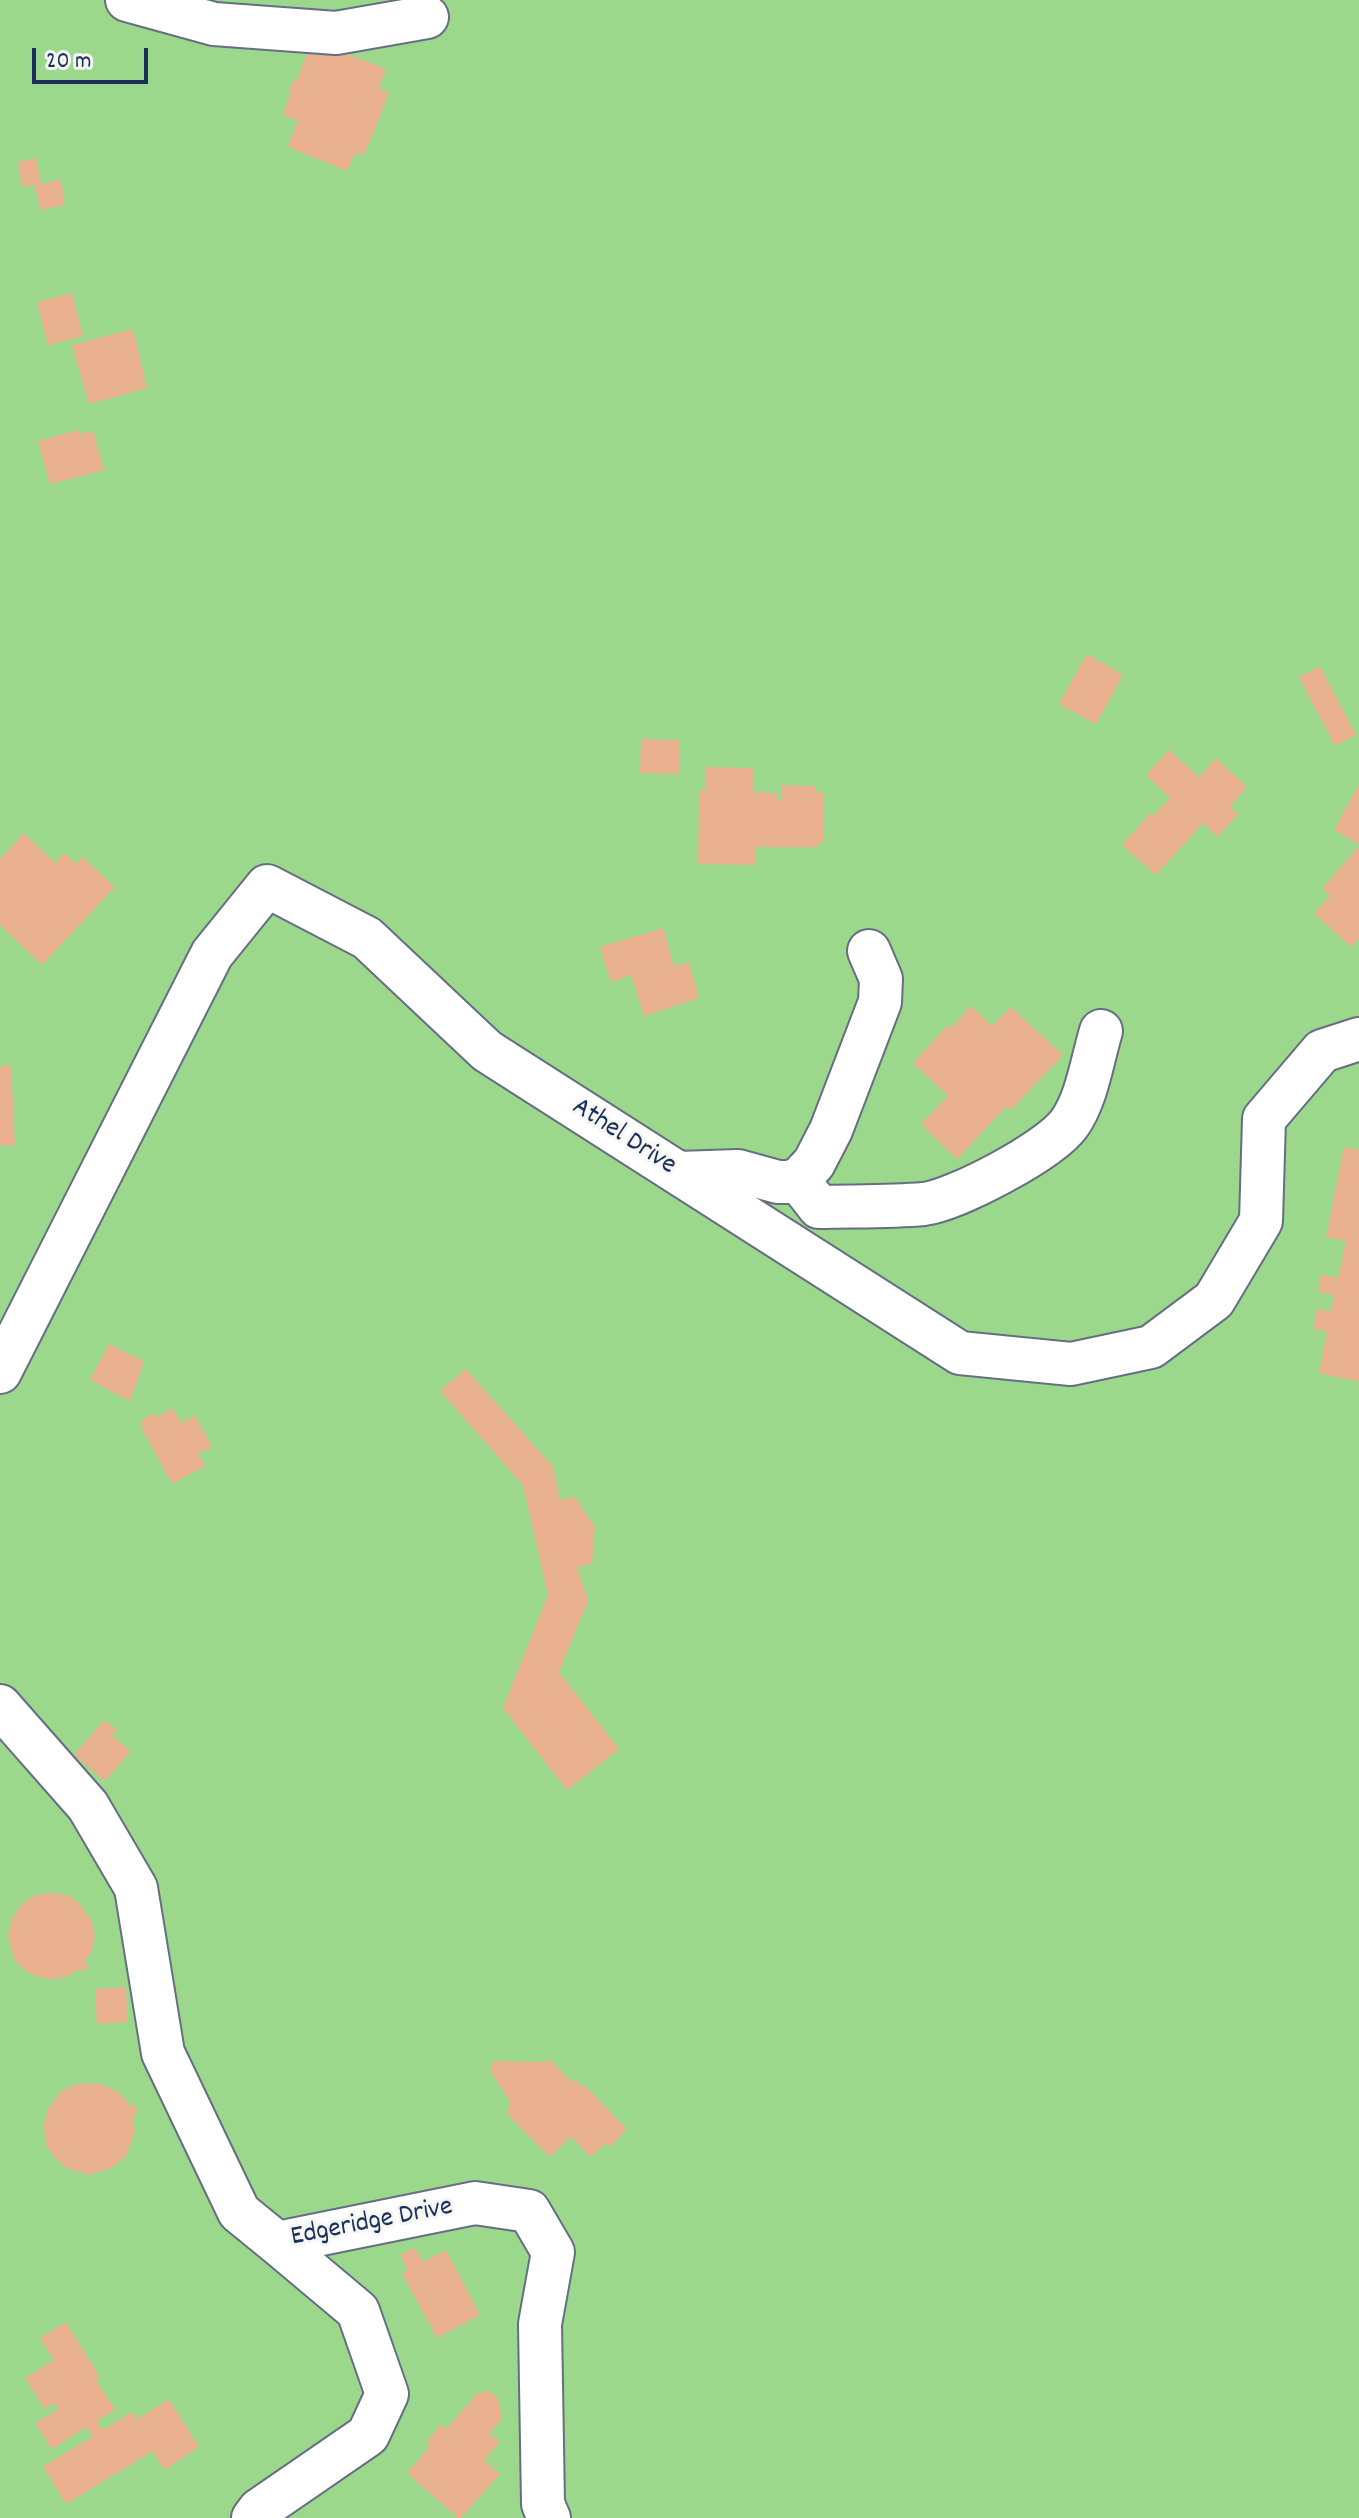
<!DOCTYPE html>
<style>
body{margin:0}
#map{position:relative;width:1359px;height:2518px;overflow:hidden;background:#eee3c6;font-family:Dekko,sans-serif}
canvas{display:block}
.scale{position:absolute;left:32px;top:48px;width:116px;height:36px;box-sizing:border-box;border:4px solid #1b2f5e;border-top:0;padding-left:10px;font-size:24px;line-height:28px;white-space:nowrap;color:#1b2f5e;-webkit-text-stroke:6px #f6f6f2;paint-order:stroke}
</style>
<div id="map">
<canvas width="1359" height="2518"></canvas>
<div class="scale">20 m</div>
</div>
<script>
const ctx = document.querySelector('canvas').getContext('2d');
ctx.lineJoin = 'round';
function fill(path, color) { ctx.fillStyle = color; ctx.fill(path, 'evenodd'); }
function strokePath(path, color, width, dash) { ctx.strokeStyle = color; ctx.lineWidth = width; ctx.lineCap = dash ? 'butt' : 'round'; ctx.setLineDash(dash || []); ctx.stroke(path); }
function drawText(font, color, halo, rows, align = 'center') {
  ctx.font = font + ' Dekko,sans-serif'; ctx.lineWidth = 6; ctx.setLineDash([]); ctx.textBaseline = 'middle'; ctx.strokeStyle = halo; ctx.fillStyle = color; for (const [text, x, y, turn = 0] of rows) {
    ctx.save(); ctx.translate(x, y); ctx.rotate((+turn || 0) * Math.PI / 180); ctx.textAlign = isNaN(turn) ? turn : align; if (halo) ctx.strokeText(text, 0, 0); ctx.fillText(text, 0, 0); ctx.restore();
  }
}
const green = new Path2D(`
 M0 0H1359V2518H0Z`);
const building = new Path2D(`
 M320 43 386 69 379 88 389 93 373 134 365 153 354 155 347 171 288 147 298 120 282 115 291 94 288 93 294 79 297 80 310 46Z
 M36 158 41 184 61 180 65 205 40 210 35 185 22 187 18 162Z
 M72 293 83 336 48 345 37 302Z
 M133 329 147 388 89 404 72 345Z
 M79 430 80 434 93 431 104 470 50 484 38 441Z
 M1087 654 1123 675 1096 724 1059 704Z
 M1320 666 1356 735 1335 746 1299 677Z
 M641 739 680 740 679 774 640 773Z
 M1169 750 1199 777 1216 758 1247 787 1230 807 1238 814 1218 837 1203 823 1156 875 1122 845 1151 813 1154 815 1170 798 1146 775Z
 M706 767 753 768V792L778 793V800H781V785L816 786V792H823V844L818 843V847H756V865L698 864 699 790H706Z
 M1359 784V844L1334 830Z
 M24 833 55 863 65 853 76 864 83 857 115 887 42 965 0 925V859Z
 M1359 846V939L1351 947 1314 913 1330 896 1322 889Z
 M663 928 674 966 689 962 699 998 644 1016 631 975 611 982 600 947Z
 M971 1006 992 1026 1011 1007 1063 1055 1011 1110 1007 1106 957 1159 921 1124 948 1096 913 1063 948 1025 951 1028Z
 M0 1066H11L15 1145 0 1146Z
 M1344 1147 1359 1150V1382L1319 1373 1327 1331 1313 1329 1317 1309 1331 1311 1334 1295 1318 1292 1321 1274 1338 1278 1346 1241 1326 1237Z
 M109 1344 144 1361 130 1401 90 1380Z
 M466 1369 553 1467 560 1500 575 1497 595 1527 592 1564 577 1567 588 1601 559 1672 619 1749 567 1790 503 1708 548 1595 523 1485 440 1391Z
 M173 1408 181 1423 195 1415 212 1447 198 1454 205 1466 172 1484 142 1429V1420L154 1413 157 1417Z
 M104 1720 117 1730 112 1736 131 1751 105 1781 74 1755Z
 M55 1893 70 1896 79 1903 92 1921 95 1936 92 1951 85 1962 89 1966 83 1972 80 1969 65 1977 52 1979 36 1976 24 1970 14 1959 8 1934 11 1921 18 1909 28 1899 39 1894Z
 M126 1987 128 2022 97 2024 95 1989Z
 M549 2059 572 2082 575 2079 582 2087 584 2085 627 2129 610 2147 606 2143 591 2157 571 2137 550 2157 508 2115 509 2100 490 2070 493 2061 546 2062Z
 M96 2083 115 2090 124 2097 129 2106 134 2104 138 2112 133 2115 135 2132 126 2156 112 2168 92 2174H86L67 2168 55 2158 46 2145 44 2125 48 2109 61 2091 78 2084Z
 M415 2248 423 2262 446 2250 480 2315 437 2338 402 2273 408 2270 400 2255Z
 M66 2322 100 2377 96 2380 115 2410 97 2421 103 2430 132 2412 137 2419 169 2399 199 2447 164 2470 153 2451 66 2504 43 2466 93 2437 86 2427 52 2449 35 2423 59 2409 55 2403 45 2409 25 2378 54 2360 40 2338Z
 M490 2391 498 2399 502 2419 489 2433 500 2442 484 2460 500 2474 461 2518H458L407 2473 430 2446 426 2442 441 2424 446 2429 478 2393Z`);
const minor = new Path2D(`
 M127 0 214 24 336 33 427 17
 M678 1173 738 1171 778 1182H791L801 1177 814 1163 831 1130 880 1002 881 979 869 951
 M797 1179 819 1207C853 1206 889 1207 924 1204 956 1200 1049 1151 1069 1124 1087 1099 1092 1061 1101 1031
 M0 1372 212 954 267 886 367 938 487 1051 960 1353 1071 1364 1151 1347 1214 1300 1261 1221 1264 1119 1322 1051 1359 1039
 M0 1706 88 1806 136 1888 163 2053 239 2212 277 2243 475 2203 529 2211 553 2252 540 2324 543 2504 549 2518
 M253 2518 259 2510 368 2435 387 2394 358 2311 277 2243`);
const streetNames = [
 ["Athel Drive",623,1138,33],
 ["Edgeridge Drive",372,2224,-11]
];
fill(green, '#9cd88b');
fill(building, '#e9b08f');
strokePath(minor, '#656e82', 46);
strokePath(minor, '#fff', 42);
drawText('28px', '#1b2f5e', '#f6f6f2', streetNames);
</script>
